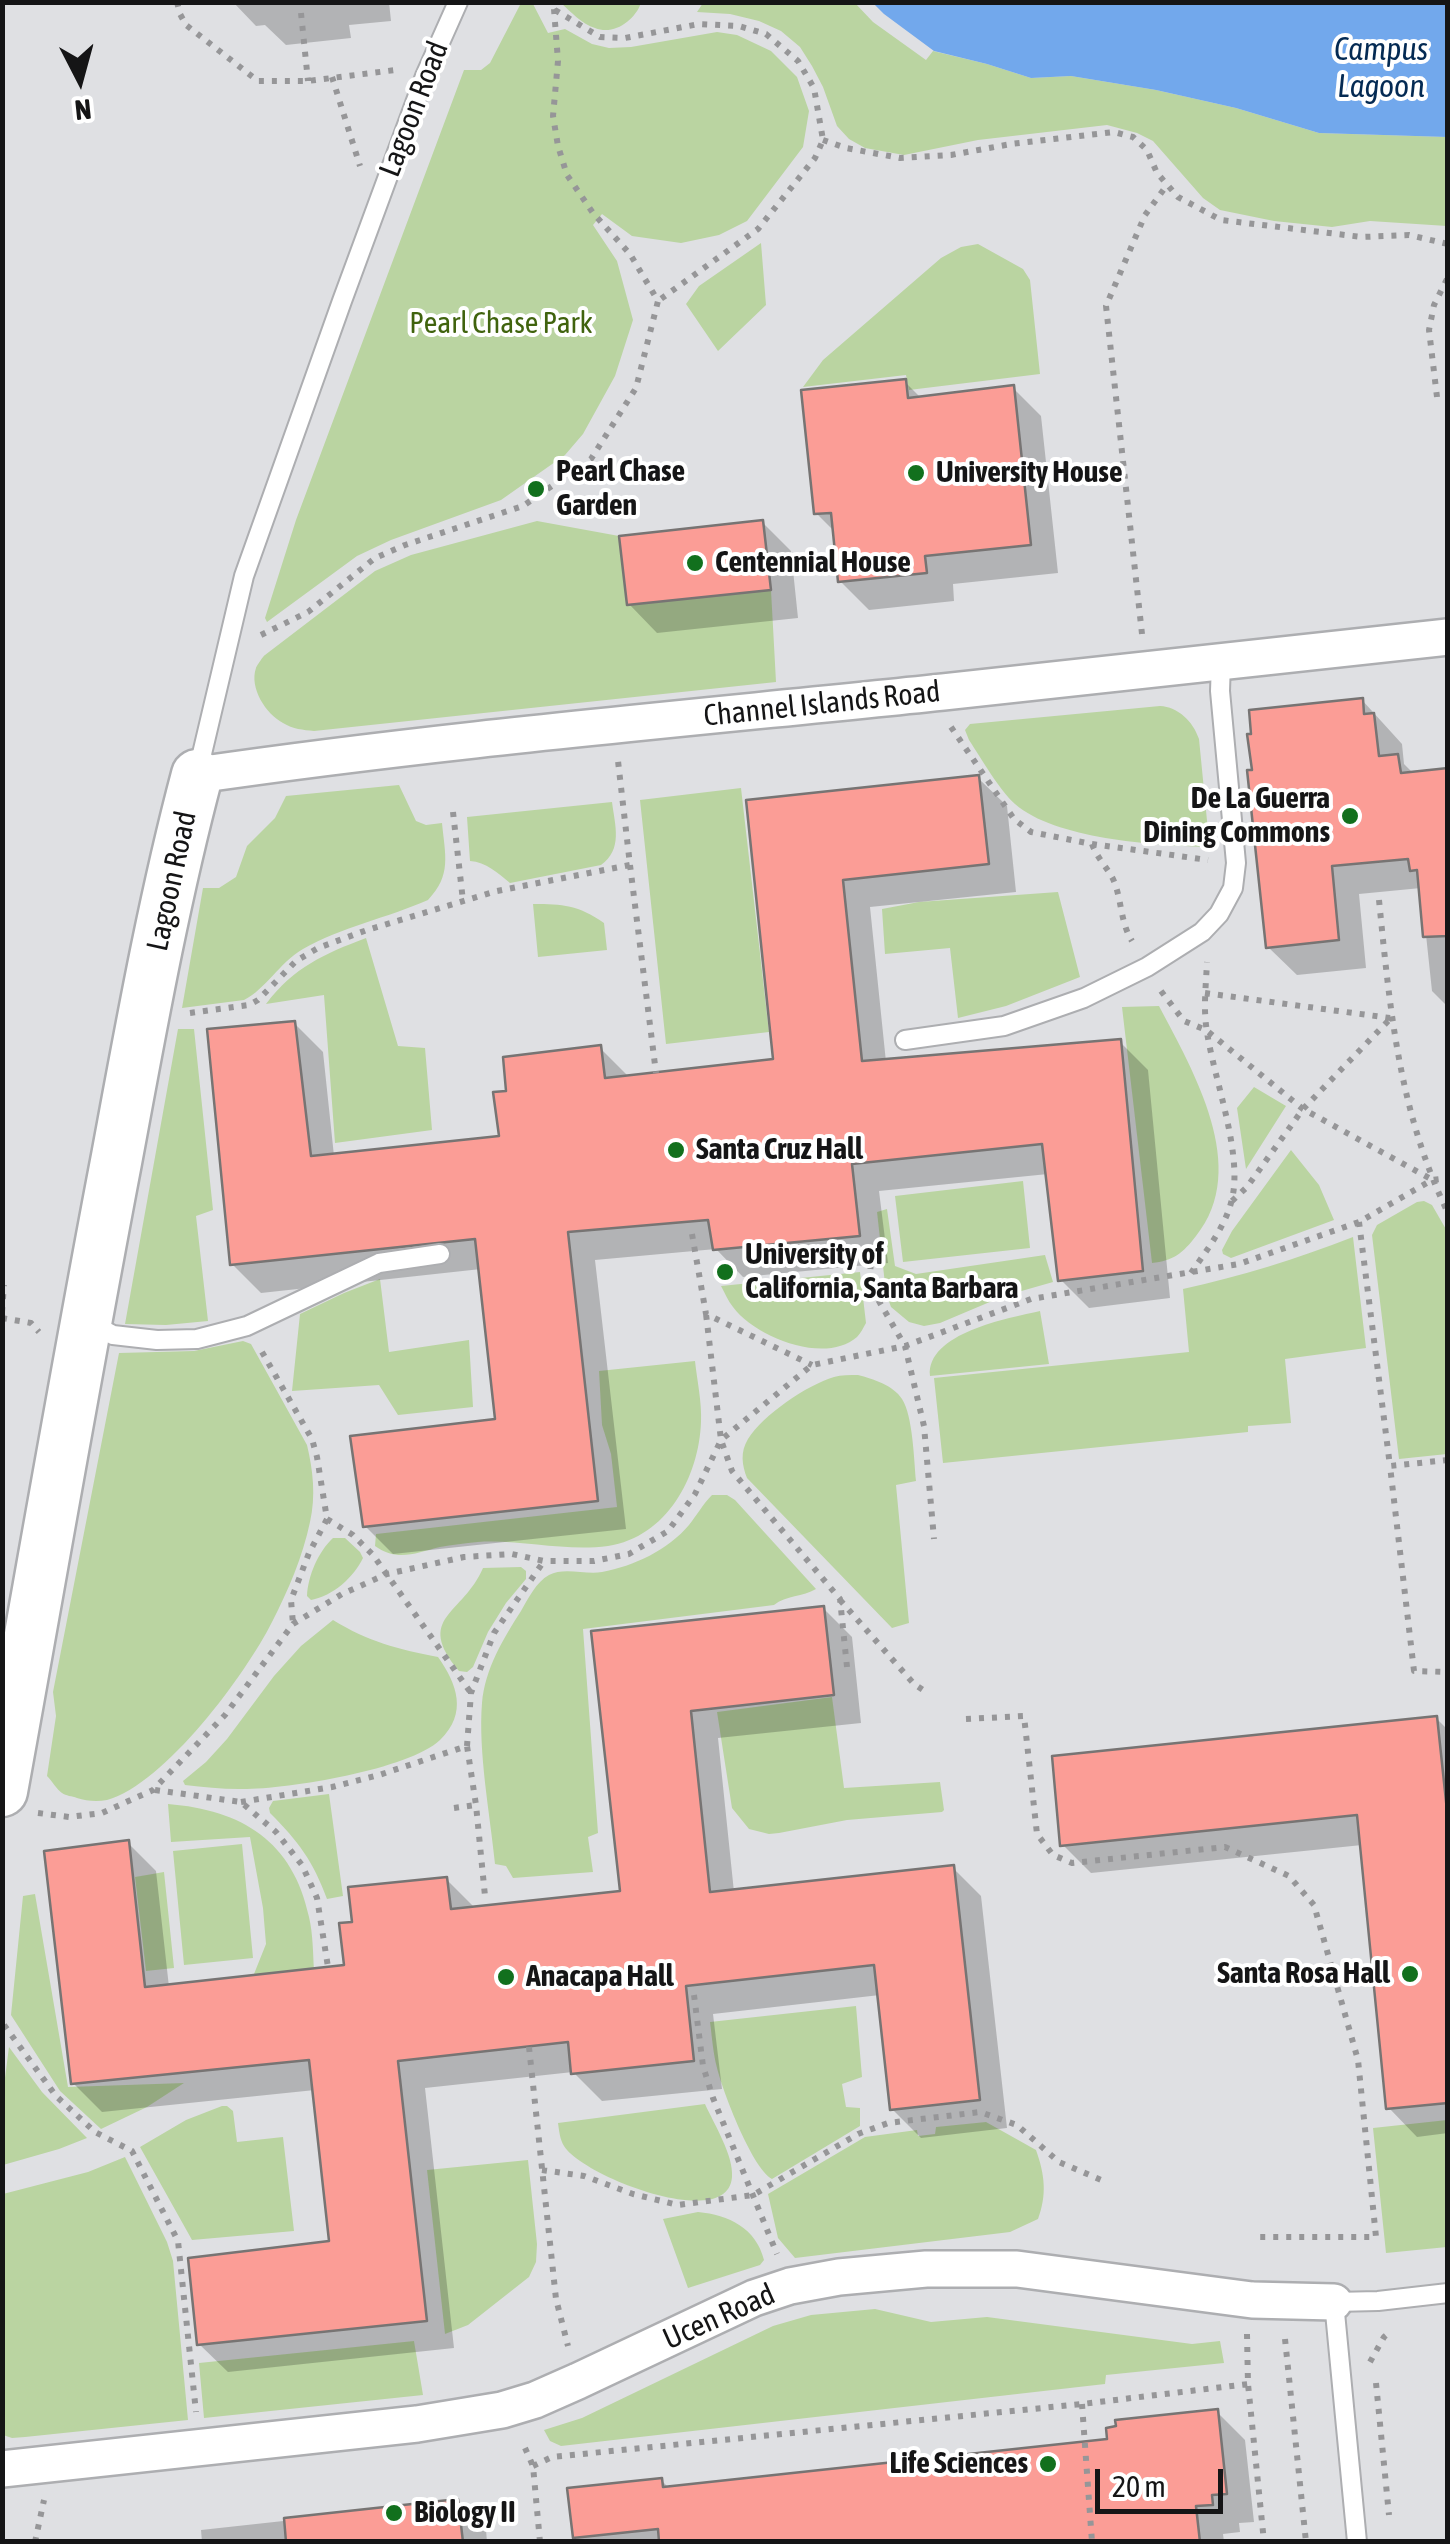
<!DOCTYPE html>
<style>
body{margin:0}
#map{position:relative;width:1450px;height:2544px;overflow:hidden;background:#dfe0e3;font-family:"Asap Condensed",sans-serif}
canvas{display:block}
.frame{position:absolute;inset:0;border:5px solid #151516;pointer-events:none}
.north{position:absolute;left:30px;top:30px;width:100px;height:100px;-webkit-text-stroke:8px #fff;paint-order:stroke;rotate:174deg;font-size:28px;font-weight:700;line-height:40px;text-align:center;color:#151516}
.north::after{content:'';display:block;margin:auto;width:35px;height:45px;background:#151516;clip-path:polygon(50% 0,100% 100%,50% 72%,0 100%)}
.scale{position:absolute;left:1095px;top:2469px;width:128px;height:45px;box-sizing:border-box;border:5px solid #151516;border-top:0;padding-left:12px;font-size:30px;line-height:35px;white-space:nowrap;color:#151516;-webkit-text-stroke:8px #fff;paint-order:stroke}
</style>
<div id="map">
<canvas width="1450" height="2544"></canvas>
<div class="frame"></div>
<div class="north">N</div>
<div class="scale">20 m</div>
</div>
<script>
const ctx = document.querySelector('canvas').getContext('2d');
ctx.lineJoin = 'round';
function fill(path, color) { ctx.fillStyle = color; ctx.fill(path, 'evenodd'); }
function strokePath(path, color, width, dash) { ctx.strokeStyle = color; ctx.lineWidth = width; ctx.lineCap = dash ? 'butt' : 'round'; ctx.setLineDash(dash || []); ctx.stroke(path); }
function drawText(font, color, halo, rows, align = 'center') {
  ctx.font = font + ' "Asap Condensed",sans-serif'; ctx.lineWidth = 8; ctx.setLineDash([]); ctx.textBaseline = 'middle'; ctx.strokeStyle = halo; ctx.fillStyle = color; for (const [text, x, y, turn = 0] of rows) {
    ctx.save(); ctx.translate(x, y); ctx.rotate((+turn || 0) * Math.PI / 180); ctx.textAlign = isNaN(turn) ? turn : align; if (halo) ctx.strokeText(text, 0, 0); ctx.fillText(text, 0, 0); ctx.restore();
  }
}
const green = new Path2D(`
 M521 3 533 4 548 33 565 29 592 44 609 48 631 47 717 32 737 35 771 51 797 77 809 111 803 147 747 221 719 235 681 243 632 236 602 214 593 225 617 261 633 320 615 376 583 434 565 455 501 500 391 540 357 556 267 622 265 618 296 520 464 70H481L490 63Z
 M561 3H641C635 20 614 36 595 28 582 24 571 12 561 3Z
 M703 3H855L873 22 926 60 933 51 987 64 1031 78 1071 76 1156 90 1236 108 1319 133 1447 137V226L1370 221 1332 227 1274 221 1220 210 1203 198 1153 141 1137 133 1107 125 978 140 904 155 865 148 849 139 837 126 823 87 812 66 800 47 781 31 759 21 730 14 697 12Z
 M761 243 766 305 718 351 686 304 699 286Z
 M978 244 1023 269 1030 280 1040 374 909 390 906 375 803 387 823 360 941 258 961 247Z
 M537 521 619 536 627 605 771 590 776 682 314 731C303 730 293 729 283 723 266 714 249 688 256 668 256 667 264 655 265 655L375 571 411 555Z
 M1160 706C1178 707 1193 721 1199 739L1209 841 1205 847C1153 845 1055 839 1015 804 1000 791 981 758 969 740L965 730 970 724Z
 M399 785 416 821 426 825 442 823C445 855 452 875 428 900 387 918 342 927 303 949 279 963 266 989 244 1000L182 1008 203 888H219L236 877 247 846 275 818 286 796Z
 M741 788 769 1032 666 1044 640 800Z
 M612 802C615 826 623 849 601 865L510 883C498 873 486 862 470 861L467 817Z
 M1058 892 1080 977 1006 1006 958 1018 950 948 885 954 882 909 919 902Z
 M533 904C563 904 578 905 604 923L607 950 538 957Z
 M366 938 398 1046 425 1048 432 1130 335 1143 324 995 266 1004C294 967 324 954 366 938Z
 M1159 1006C1193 1071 1251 1168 1196 1236 1183 1253 1173 1261 1152 1263L1122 1007Z
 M178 1029H194L213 1210 196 1216 208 1321 166 1325 125 1324Z
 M1254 1087 1286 1106 1246 1169 1237 1108Z
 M1291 1150 1319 1185 1334 1220 1231 1258 1223 1254 1222 1250 1232 1231Z
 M1023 1181 1030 1248 903 1262 895 1196Z
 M1424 1201 1432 1205 1447 1231V1454L1399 1459 1372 1235 1377 1225 1417 1202Z
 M887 1209 895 1266 916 1274 1045 1255 1053 1282 1004 1296 940 1323 924 1326 909 1322 891 1307 886 1293 877 1212Z
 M1353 1237 1366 1348 1285 1359 1291 1423 1248 1426V1432L943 1463 934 1378 1189 1352 1183 1289C1241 1276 1297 1259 1353 1237Z
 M860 1272 866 1323C863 1328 861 1333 857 1337 825 1365 755 1337 733 1307 728 1301 725 1293 721 1286Z
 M380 1279 389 1352 469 1340 473 1407 398 1415 379 1385 292 1391 300 1314 344 1293Z
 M1040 1311 1049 1364 930 1376C926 1333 1009 1318 1040 1311Z
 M243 1341 251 1344 307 1445C313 1470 316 1496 310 1522 303 1556 288 1591 272 1622 246 1674 165 1784 107 1800 97 1802 86 1801 77 1798 72 1796 66 1796 62 1793 57 1790 52 1781 47 1776L56 1716 53 1692 119 1353 194 1351Z
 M695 1361C697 1380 702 1402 701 1422 699 1477 667 1537 608 1546 565 1552 520 1539 478 1542 465 1543 452 1545 440 1547 416 1553 397 1562 375 1546L376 1534 617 1507 611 1454 602 1425 599 1371Z
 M858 1375C873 1379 893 1385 902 1399 913 1416 914 1460 916 1481L896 1485 909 1623 892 1628 747 1478C742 1465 740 1452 748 1439 763 1415 807 1385 834 1377 841 1375 850 1375 858 1375Z
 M712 1495H727L735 1500 816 1589C803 1597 786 1595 774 1605L583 1629 598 1833 588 1837 593 1872 513 1878 506 1866 495 1864C490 1814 478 1752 482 1703 485 1669 503 1639 521 1611 528 1599 536 1582 549 1575 564 1567 586 1575 602 1572 634 1566 668 1550 689 1525 697 1515 703 1504 712 1495Z
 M333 1538H345L360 1552 363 1558C354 1577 333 1596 311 1600L307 1596C308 1576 318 1552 333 1538Z
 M521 1567 526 1571V1579L506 1603 488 1632 473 1667 467 1672 459 1671C414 1617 463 1615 483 1568Z
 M333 1620C369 1642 397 1649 438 1657 457 1684 468 1713 440 1740 408 1770 284 1790 239 1789 221 1789 203 1787 185 1785L183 1781 206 1762 227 1739 274 1676 301 1646Z
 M832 1697 844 1788 940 1782 944 1810 942 1812 847 1820 779 1833 769 1834 749 1829 732 1808 717 1712Z
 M329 1794 343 1896 327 1899C313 1861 299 1842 270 1813L269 1808 273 1801Z
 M168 1804C242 1810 293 1841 309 1917 313 1934 313 1953 314 1971L252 1979 266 1944 263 1908 250 1837 171 1842Z
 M242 1844 253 1958 184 1965 173 1851Z
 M164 1872 174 1968 146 1971 135 1877Z
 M35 1894 68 2087 184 2083 147 2107 101 2129 60 2091 11 2015 23 1896Z
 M856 2006 862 2077 842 2084 846 2107 860 2108V2126L772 2179C752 2168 723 2092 717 2068 713 2053 712 2037 710 2022Z
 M9 2047 42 2092 87 2138 59 2149 3 2165 2 2101Z
 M705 2104C714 2124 734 2156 732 2177 728 2233 582 2176 564 2146 560 2140 559 2130 558 2123Z
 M222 2106H227L233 2111 237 2142 283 2137 294 2231 192 2240 140 2147 186 2120Z
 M1447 2120V2247L1386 2253 1373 2128Z
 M986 2122 1036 2150C1045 2175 1047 2195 1038 2219L1010 2232 795 2258 778 2238 768 2194 865 2137 917 2130 918 2136 935 2134 936 2127Z
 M125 2157 167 2242 173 2261 188 2420 25 2437 12 2438 3 2435V2194L88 2172Z
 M528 2160 537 2244 536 2262 529 2277 468 2325 445 2334 427 2170Z
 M698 2212C729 2215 756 2228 764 2260L760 2265 688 2288 663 2219Z
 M875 2309 931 2322 987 2317 1192 2344 1220 2341 1224 2363 1106 2375 1105 2384 561 2446 550 2441 544 2430 582 2418 773 2326 811 2315Z
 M414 2341 423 2395 204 2418 199 2363Z`);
const water = new Path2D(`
 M873 3H1447V137L1319 133 1236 108 1156 90 1071 76 1031 78 987 64 934 51 884 14Z`);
const shadow = new Path2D(`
 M233 2H389L391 21 349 25 351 38 286 45 265 25 256 26Z
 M905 382 921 398 1013 388 1041 416 1058 573 953 584 954 601 869 610 840 581 835 532 816 513Z
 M763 523 791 551 798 618 657 633 629 604Z
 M1362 700 1402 744 1404 764 1414 774 1448 770V1007L1432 991 1421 888 1359 894 1366 968 1297 975 1268 947Z
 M978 778 1007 806 1016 892 870 907 886 1062 1120 1042 1148 1070 1170 1298 1089 1308 1061 1280 1048 1174 879 1191 888 1263 743 1277 716 1249 595 1260 626 1529 393 1554 365 1526 498 1422 481 1269 261 1293 232 1264 294 1023 323 1052 334 1156 501 1138 509 1093 600 1048 630 1078 776 1062 748 802Z
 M823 1608 852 1637 861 1723 718 1738 734 1892 953 1868 981 1896 1007 2128 921 2138 892 2109 880 1995 713 2014 722 2089 602 2101 573 2072 425 2088 454 2348 228 2372 199 2344 332 2243 315 2090 102 2112 73 2083 128 1843 156 1871 169 1987 346 1968 354 1924 446 1879 476 1909 623 1893 594 1633Z
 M1436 1718 1448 1730V2133L1417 2137 1389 2108 1362 1845 1091 1873 1063 1845Z
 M1217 2412 1245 2440 1254 2522 1239 2523 1240 2532 1223 2534 1224 2542H580L575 2537 661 2480 670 2489 1110 2442Z
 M457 2502 486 2530 487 2542H202L201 2530Z`);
const building = new Path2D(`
 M906 379 908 398 1014 385 1031 545 925 556 927 573 838 582 831 513 814 514 801 390Z
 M763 520 771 590 627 605 619 536Z
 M1363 698 1364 714 1374 713 1379 756 1398 754 1401 773 1448 768V936L1423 937 1417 870 1410 871 1408 859 1332 866 1339 940 1266 948 1247 770H1252L1247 734H1251L1249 710Z
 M979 775 989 864 843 880 862 1061 1121 1039 1143 1271 1058 1281 1042 1144 852 1164 860 1236 713 1250 708 1220 568 1232 598 1501 363 1527 350 1436 495 1419 475 1239 230 1265 207 1029 295 1021 311 1156 499 1136 493 1092 506 1091 503 1057 601 1045 605 1078 773 1059 746 800Z
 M824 1606 834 1695 691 1711 710 1892 954 1865 980 2100 890 2110 874 1965 686 1986 694 2061 571 2074 568 2042 398 2061 427 2321 197 2345 188 2258 329 2241 309 2060 71 2084 44 1851 129 1840 145 1987 344 1965 339 1923 352 1922 348 1887 447 1877 451 1909 620 1891 591 1631Z
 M1437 1716 1448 1820V2103L1386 2109 1357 1815 1060 1846 1052 1756Z
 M1218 2409 1227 2494 1212 2495 1213 2505 1196 2506 1200 2542H659L658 2529 573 2538 567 2488 662 2478 663 2487 1107 2439 1106 2428 1116 2426 1115 2420Z
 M458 2499 463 2542H286L284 2518Z`);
const path = new Path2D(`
 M177 2 180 14 186 25 258 81H308L395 70
 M555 10 600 37 625 38 699 24 739 26 766 34 798 61 814 88 823 140 815 158 758 229 658 301
 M301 13 308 81
 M332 77 360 166
 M823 140 846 148 900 158 951 155 1011 144 1114 132 1133 137 1147 150 1157 173 1178 197 1221 220 1362 237 1409 235 1448 244
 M1437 397 1429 330 1434 305 1448 277
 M1142 634 1106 306 1145 215 1167 185
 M261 635 308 612 375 558 405 545 523 506 591 459 636 388 658 301 630 254 593 213 567 175 558 146 553 116 558 61 554 9 550 2
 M951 727 1014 819 1031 832 1092 844 1208 860
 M453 812 463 901
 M1092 844C1097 858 1107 867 1113 879 1122 899 1120 922 1132 941
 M630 865 656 1073
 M1379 900C1390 1010 1399 1112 1448 1213
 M1161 991 1184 1021 1206 1030 1303 1109 1431 1179
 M1205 993 1390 1018
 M190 1013 249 1005 258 1000 296 961 318 948 367 930 497 891 630 865 618 761
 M1232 1201 1247 1187 1303 1109 1390 1019
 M1359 1222 1390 1466
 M692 1234 706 1314 812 1365
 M872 1251 869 1284 905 1346 924 1426 934 1539
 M1191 1273C1206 1251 1226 1226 1232 1199 1243 1154 1214 1079 1207 1032 1203 1009 1206 985 1207 962
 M2 1312 4 1285
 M2 1318 31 1323 39 1332
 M262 1352 312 1439 317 1457 327 1519 309 1553 291 1600 293 1624
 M1448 1460 1390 1466 1414 1671 1448 1672
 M327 1519 353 1535 373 1555 471 1693
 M840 1600 914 1684 926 1692
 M847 1667 840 1599 732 1471 721 1440 812 1365 905 1346 1031 1299 1239 1264 1359 1222 1432 1180 1448 1178
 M966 1719 1024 1716 1037 1834 1053 1855 1072 1863 1225 1847 1289 1876 1314 1905 1358 2060 1376 2237H1260
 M467 1746 471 1693 494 1633 544 1561
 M155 1790 241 1802 276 1832 302 1865 317 1898 328 1967
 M241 1802 332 1787 379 1775 467 1746 476 1805 485 1896
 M454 1808 476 1805
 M38 1813 69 1817 102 1813 153 1790 225 1715 293 1624 342 1594 387 1574 464 1557 512 1554 544 1561H594L629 1554 668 1531 695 1494 721 1440 706 1314
 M694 1995 703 2066 713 2098 777 2254
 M4 2025 56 2096 95 2132 132 2151 178 2241 196 2412
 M529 2047 556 2299 568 2346
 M542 2170 584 2176 633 2194 678 2205 753 2195 858 2134 888 2123 980 2112 1017 2125 1059 2162 1106 2182
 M1247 2334 1248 2384 1264 2542
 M1285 2339 1306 2542
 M1370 2362 1384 2337 1391 2331
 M1376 2383 1389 2515
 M1082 2404 1092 2542
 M525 2448 533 2466 540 2542
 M533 2466 552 2457 1082 2404 1248 2384
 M35 2542 44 2500`);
const lane = new Path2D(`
 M197 775 244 576 342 301 425 76 458 2
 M905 1040 1004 1026 1084 998 1147 967 1202 932 1219 914 1233 888 1236 863 1220 691 1221 662
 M90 1323 113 1335 157 1340 197 1339 247 1326 379 1263 440 1254
 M1357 2542 1334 2302 1378 2301 1448 2293`);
const street = new Path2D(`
 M197 775C444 739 694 718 943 692 1111 674 1279 656 1448 637
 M2 2469 417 2424 502 2410 535 2400 578 2381 754 2298 790 2286 839 2277 926 2269H1017L1252 2300 1334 2302`);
const secondary = new Path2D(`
 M2 1791C40 1581 76 1371 116 1162 140 1033 163 903 197 775`);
const markers = [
 [916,473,10,"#12701d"],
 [536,489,10,"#12701d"],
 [695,563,10,"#12701d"],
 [1350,816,10,"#12701d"],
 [676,1150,10,"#12701d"],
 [725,1272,10,"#12701d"],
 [1410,1974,10,"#12701d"],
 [506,1977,10,"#12701d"],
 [1048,2464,10,"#12701d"],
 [394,2513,10,"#12701d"]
];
const streetNames = [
 ["Lagoon Road",414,109,-69],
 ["Channel Islands Road",822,704,-6],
 ["Lagoon Road",172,881,-78],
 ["Ucen Road",719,2317,-24]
];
const parkNames = [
 ["Pearl Chase Park",501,324]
];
const poiNames = [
 ["Pearl Chase",556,472],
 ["Garden",556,506],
 ["University House",936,473],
 ["Centennial House",715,563],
 ["De La Guerra",1330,799,"right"],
 ["Dining Commons",1330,833,"right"],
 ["Santa Cruz Hall",696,1150],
 ["University of",745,1255],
 ["California, Santa Barbara",745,1289],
 ["Santa Rosa Hall",1390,1974,"right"],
 ["Anacapa Hall",526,1977],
 ["Life Sciences",1028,2464,"right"],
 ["Biology II",414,2513]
];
const waterNames = [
 ["Campus",1381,50],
 ["Lagoon",1381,87]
];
fill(green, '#bad4a1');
fill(water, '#72a8ec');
fill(shadow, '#0003');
fill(building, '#fb9d96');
strokePath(building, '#777473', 2.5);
strokePath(lane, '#adaeb1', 22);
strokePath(street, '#adaeb1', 40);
strokePath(secondary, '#adaeb1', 55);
strokePath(path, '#969698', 6, [5, 8]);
strokePath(lane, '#fff', 18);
strokePath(street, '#fff', 35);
strokePath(secondary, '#fff', 50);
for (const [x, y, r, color] of markers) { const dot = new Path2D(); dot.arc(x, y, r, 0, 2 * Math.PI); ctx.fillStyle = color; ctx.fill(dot); strokePath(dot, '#fff', 4); }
drawText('30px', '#151516', '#fff', streetNames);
drawText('30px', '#40630e', '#fff', parkNames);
drawText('bold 30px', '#151516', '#fff', poiNames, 'left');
drawText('italic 32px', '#042a53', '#fff', waterNames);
</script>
